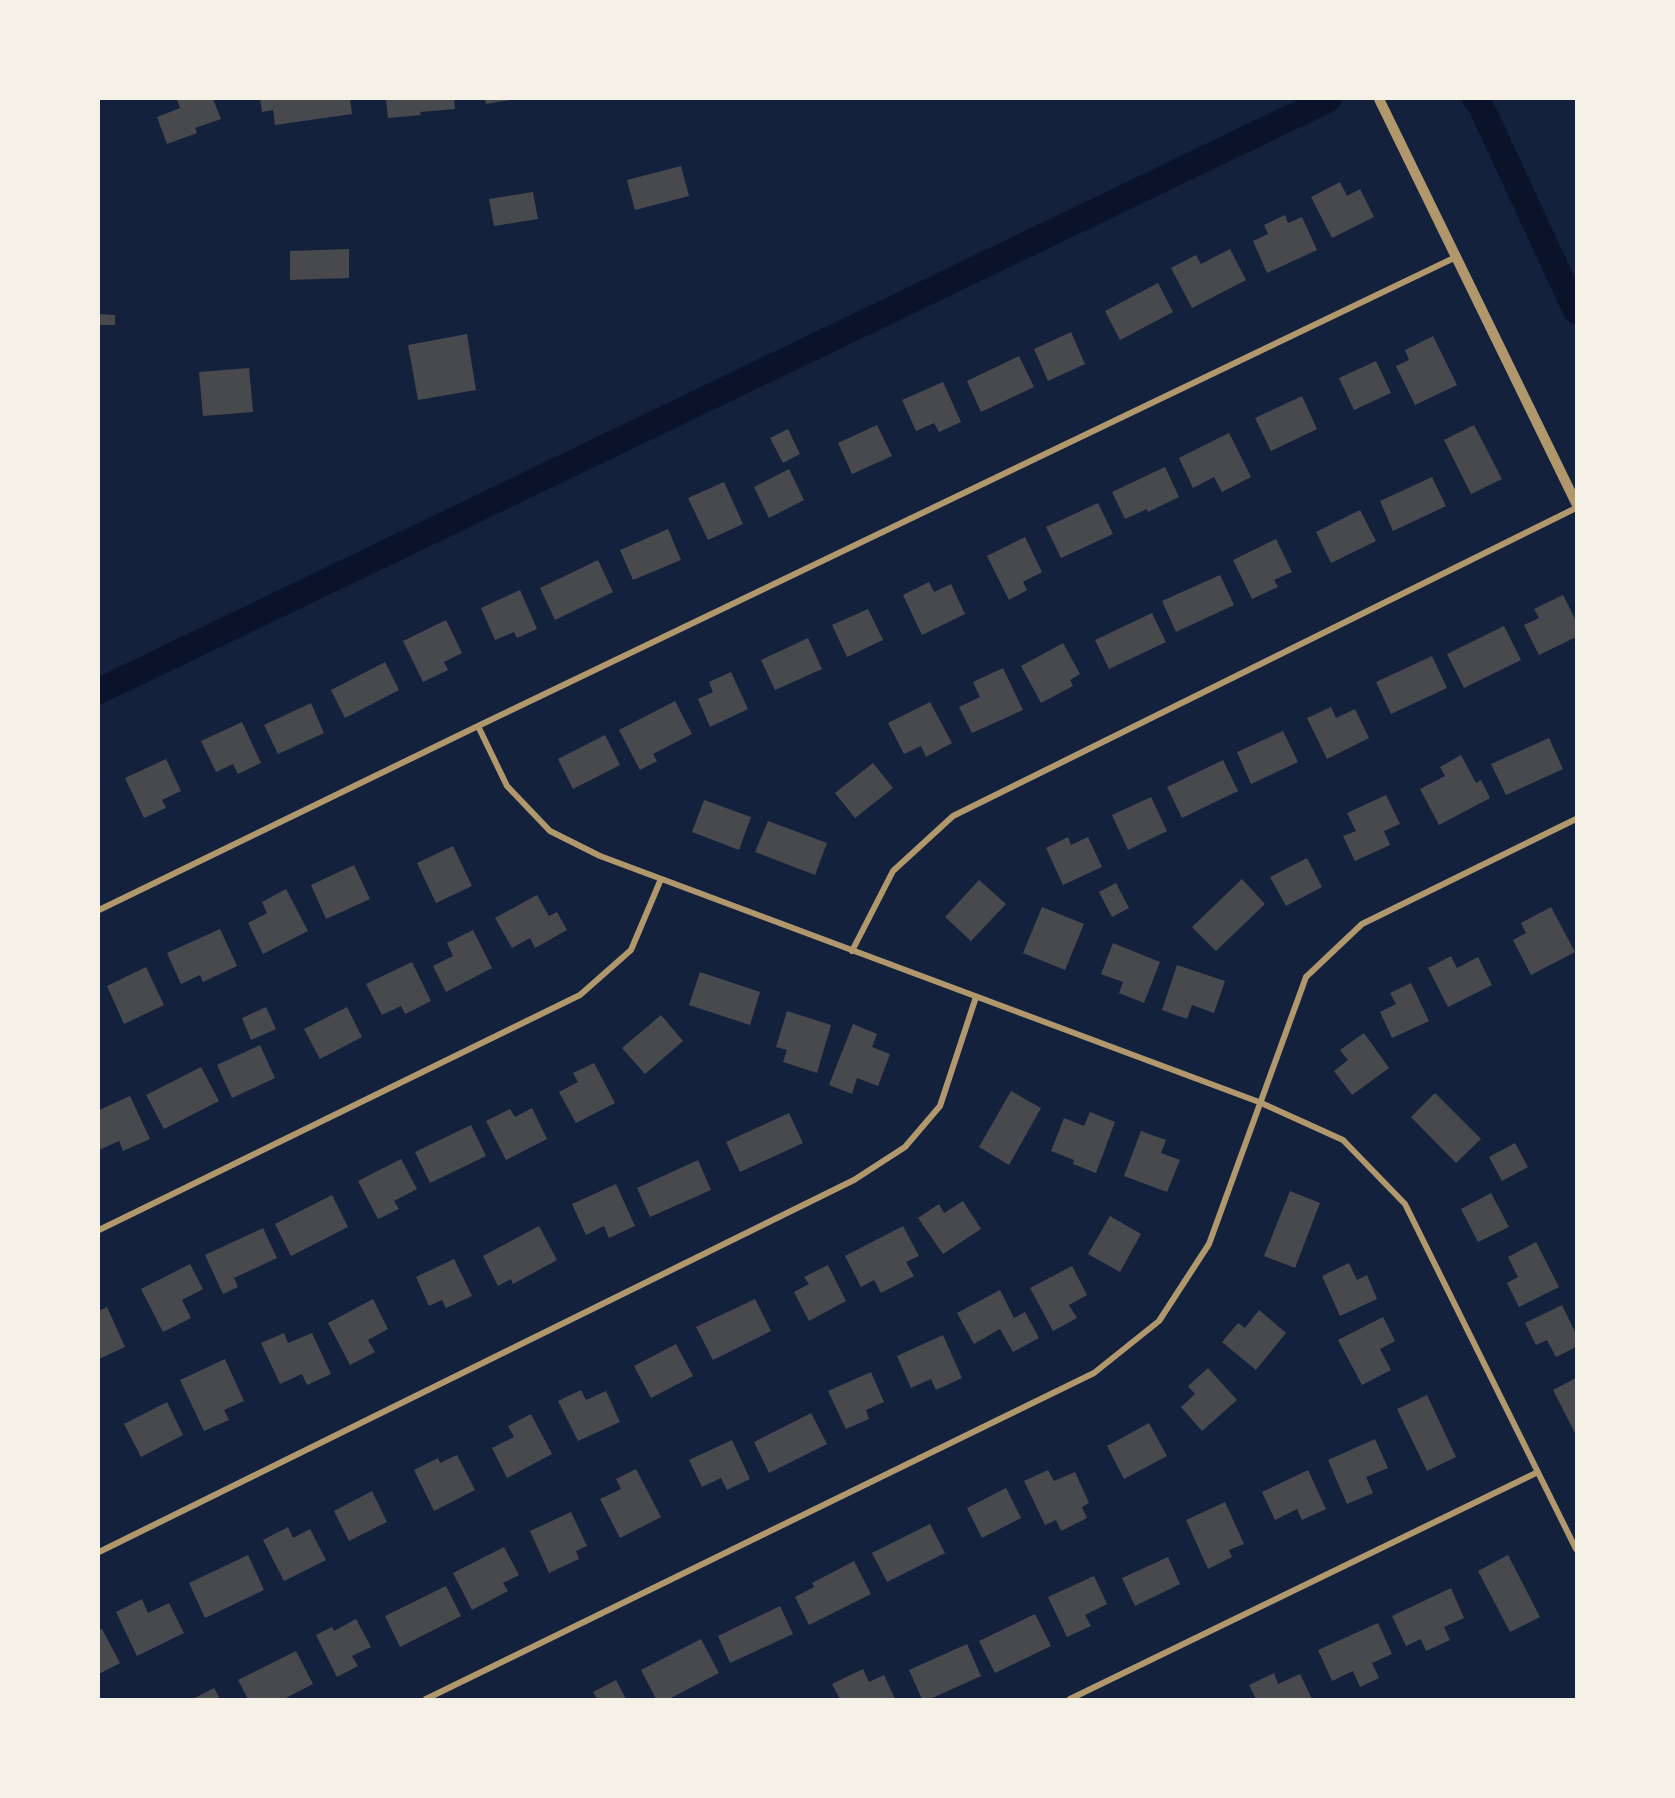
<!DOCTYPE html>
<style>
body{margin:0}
#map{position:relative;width:1675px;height:1798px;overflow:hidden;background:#14213d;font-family:Montserrat,sans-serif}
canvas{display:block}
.frame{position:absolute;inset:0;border:100px solid #f6f1e7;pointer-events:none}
</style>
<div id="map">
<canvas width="1675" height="1798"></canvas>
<div class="frame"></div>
</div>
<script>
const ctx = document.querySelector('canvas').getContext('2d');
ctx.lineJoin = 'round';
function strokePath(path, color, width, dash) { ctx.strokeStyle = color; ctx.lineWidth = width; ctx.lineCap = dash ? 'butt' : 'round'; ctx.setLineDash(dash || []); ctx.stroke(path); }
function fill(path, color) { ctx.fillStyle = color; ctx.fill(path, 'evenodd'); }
const canal = new Path2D(`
 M1475 99 1480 104 1576 311
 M99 691 1329 99`);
const building = new Path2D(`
 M177 99H213L221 119 195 128 197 133 167 144 157 117 180 108Z
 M260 99H350L352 114 275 125 273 110 262 112Z
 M386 99H454L455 109 420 112 421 115 388 118Z
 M485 99H510V100L486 104Z
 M681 166 689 196 635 210 627 180Z
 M1340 182 1347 196 1360 189 1374 217 1332 238 1311 197Z
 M533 192 538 219 494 226 489 199Z
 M1285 215 1288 223 1302 217 1317 250 1267 273 1253 241 1268 234 1264 225Z
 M349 249V278L290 280V251Z
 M1230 249 1246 280 1192 308 1171 268 1196 255 1201 264Z
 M1158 283 1173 312 1120 340 1105 311Z
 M99 314 115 315V325H99Z
 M1071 332 1085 364 1048 381 1034 349Z
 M467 334 476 390 418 400 408 345Z
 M1433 336 1457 385 1415 405 1396 366 1409 360 1405 350Z
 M1019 356 1034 387 981 412 967 381Z
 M1376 361 1391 393 1354 410 1339 378Z
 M249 368 253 412 203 416 199 372Z
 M943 382 961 422 939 432 934 423 916 431 902 400Z
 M1302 396 1317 429 1271 451 1255 418Z
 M877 425 892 456 852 474 838 443Z
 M1474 425 1502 479 1471 494 1444 440Z
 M788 429 800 454 783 463 770 438Z
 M1229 433 1251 477 1222 492 1214 477 1193 488 1179 458Z
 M1165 467 1179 497 1148 512 1147 509 1125 519 1112 492Z
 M789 469 804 500 769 518 754 487Z
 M1432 477 1446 506 1393 531 1380 501Z
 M724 482 743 524 708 540 688 498Z
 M1098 503 1113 534 1061 558 1046 527Z
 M1360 510 1376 541 1331 563 1316 532Z
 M668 529 681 560 633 580 620 550Z
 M1025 537 1042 572 1023 582 1027 590 1009 600 987 556Z
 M1276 539 1292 572 1274 580 1278 587 1252 599 1233 560Z
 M598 560 613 592 555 620 540 588Z
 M1220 575 1234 605 1176 632 1162 601Z
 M929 582 934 592 951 584 965 614 922 635 903 595Z
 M520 590 537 629 517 638 514 632 495 640 481 608Z
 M1563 595 1576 621V637L1539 655 1524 625 1539 618 1534 609Z
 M868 609 883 640 847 657 832 625Z
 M1152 613 1166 642 1109 669 1095 640Z
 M446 620 462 653 444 662 448 670 423 682 403 641Z
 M1504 626 1521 660 1464 688 1447 654Z
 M808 638 822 669 775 690 761 660Z
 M1063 643 1080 674 1070 680 1073 686 1041 703 1021 666Z
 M1432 656 1447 688 1391 714 1376 682Z
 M385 662 399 690 345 718 331 690Z
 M1003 668 1023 710 972 733 959 707 980 697 973 682Z
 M731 672 748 709 710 727 698 699 713 692 709 682Z
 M675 701 692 734 653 754 657 761 640 770 619 730Z
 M930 702 952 743 926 757 921 746 904 754 888 723Z
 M311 703 324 733 278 754 264 725Z
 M1331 707 1336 718 1355 709 1369 738 1327 759 1307 718Z
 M242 722 261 763 238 774 233 764 216 772 201 741Z
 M1283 731 1298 762 1251 784 1237 752Z
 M605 735 620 765 573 789 558 759Z
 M1549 738 1563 769 1506 795 1491 764Z
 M1461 755 1476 783 1481 780 1490 798 1439 825 1420 789 1445 776 1440 767Z
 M166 759 181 791 162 800 166 808 144 818 125 778Z
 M1223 760 1238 791 1182 818 1167 787Z
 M873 763 893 788 855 818 835 793Z
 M1386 795 1400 824 1384 831 1390 845 1355 861 1343 836 1356 831 1347 813Z
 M1151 797 1167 831 1128 850 1112 815Z
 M704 800 751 817 739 850 692 832Z
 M768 821 827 843 815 875 755 852Z
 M1068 837 1071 845 1088 837 1102 867 1063 885 1046 848Z
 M453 846 472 886 436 903 417 863Z
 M1307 858 1322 887 1286 906 1270 877Z
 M354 865 370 899 326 919 311 885Z
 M1242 879 1265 904 1216 951 1192 927Z
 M979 880 1006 904 971 941 945 917Z
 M1116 883 1129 908 1112 917 1099 892Z
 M286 889 308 931 263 954 248 923 267 913 262 902Z
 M537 895 549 916 557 912 567 930 535 948 530 938 512 948 495 918Z
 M1042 907 1084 924 1065 970 1023 953Z
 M1551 907 1575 952 1531 975 1513 940 1526 933 1521 923Z
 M220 929 237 966 203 982 200 975 181 984 167 953Z
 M473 930 492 968 446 992 433 966 453 956 447 943Z
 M1113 943 1160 962 1144 1003 1119 993 1123 982 1101 974Z
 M1451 956 1457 968 1478 957 1492 985 1448 1007 1428 968Z
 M412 962 431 1001 405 1014 401 1006 382 1015 366 984Z
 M1177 965 1225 981 1214 1013 1192 1005 1187 1019 1162 1010Z
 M146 967 164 1005 124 1024 107 986Z
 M700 972 760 992 750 1025 689 1005Z
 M1411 983 1429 1021 1392 1038 1380 1012 1396 1004 1390 993Z
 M266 1007 276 1029 251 1040 242 1018Z
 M347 1007 362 1037 320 1059 304 1029Z
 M787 1011 831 1025 817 1073 783 1062 787 1050 776 1047Z
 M661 1015 683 1041 645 1074 622 1048Z
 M853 1024 877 1034 872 1047 890 1054 878 1086 857 1078 852 1094 829 1085Z
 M1364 1033 1389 1068 1352 1095 1334 1071 1348 1060 1340 1050Z
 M260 1045 275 1078 232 1098 217 1065Z
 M594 1063 615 1103 576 1123 559 1092 578 1082 573 1073Z
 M201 1067 219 1101 164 1129 146 1095Z
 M1011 1091 1041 1108 1009 1165 979 1147Z
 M1435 1093 1481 1139 1456 1163 1411 1117Z
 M130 1096 150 1139 123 1151 119 1141 99 1150V1110Z
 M532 1108 547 1139 506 1160 486 1121 510 1109 515 1117Z
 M1090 1112 1115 1122 1096 1173 1073 1164 1074 1160 1051 1151 1064 1118 1084 1126Z
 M789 1113 803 1143 740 1172 726 1142Z
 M471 1125 486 1156 430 1183 415 1152Z
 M1141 1131 1166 1140 1161 1153 1180 1160 1167 1192 1124 1176Z
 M1515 1143 1528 1167 1502 1181 1489 1157Z
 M401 1159 417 1189 394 1201 399 1209 378 1219 358 1181Z
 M698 1160 711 1190 650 1217 637 1188Z
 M616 1184 635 1226 609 1238 604 1226 586 1235 572 1204Z
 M1290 1191 1320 1203 1295 1268 1264 1256Z
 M1491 1193 1509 1227 1478 1242 1461 1209Z
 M332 1195 348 1227 291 1256 275 1224Z
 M963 1201 981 1229 943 1254 918 1218 939 1204 944 1213Z
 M1110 1216 1141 1234 1120 1272 1088 1254Z
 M539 1226 557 1260 513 1284 511 1279 498 1286 483 1256Z
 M903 1226 919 1256 906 1262 914 1276 881 1293 874 1280 861 1287 845 1256Z
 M263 1228 277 1258 234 1278 238 1287 223 1294 205 1255Z
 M1536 1242 1559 1287 1519 1307 1507 1283 1518 1277 1508 1257Z
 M454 1259 472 1296 446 1308 442 1300 429 1306 416 1277Z
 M1349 1263 1357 1280 1367 1275 1377 1299 1340 1316 1322 1276Z
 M190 1264 203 1289 182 1300 191 1318 163 1332 141 1289Z
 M828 1265 846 1301 809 1321 794 1292 809 1284 804 1277Z
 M1072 1266 1087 1295 1069 1305 1077 1318 1053 1331 1030 1288Z
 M1000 1290 1014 1318 1025 1312 1039 1338 1013 1352 1000 1329 974 1344 957 1313Z
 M373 1299 388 1329 368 1340 375 1352 350 1365 328 1323Z
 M755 1299 771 1331 713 1360 696 1327Z
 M1562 1305 1576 1334V1347L1556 1357 1547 1340 1536 1345 1525 1323Z
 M107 1307 125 1347 99 1359V1311Z
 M1259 1310 1286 1333 1256 1370 1222 1342 1238 1323 1245 1328Z
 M1383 1317 1395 1341 1380 1349 1391 1370 1362 1385 1338 1340Z
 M284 1333 288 1343 312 1333 331 1374 307 1385 302 1374 280 1384 261 1343Z
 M943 1335 962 1378 936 1390 931 1379 911 1388 897 1356Z
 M676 1344 693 1376 651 1398 634 1366Z
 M225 1359 244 1401 224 1410 229 1420 204 1431 180 1380Z
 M1208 1368 1237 1400 1202 1431 1181 1407 1195 1394 1188 1386Z
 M871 1372 884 1402 866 1410 869 1419 846 1429 828 1391Z
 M1576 1378V1435L1553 1390Z
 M581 1390 586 1400 606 1391 620 1422 578 1441 558 1401Z
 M1427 1395 1456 1457 1427 1471 1397 1409Z
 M167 1402 183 1435 141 1457 124 1424Z
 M811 1413 827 1444 769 1473 754 1442Z
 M531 1414 552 1454 507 1478 492 1448 514 1437 508 1426Z
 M1149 1423 1167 1456 1124 1479 1107 1446Z
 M1375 1439 1388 1468 1366 1477 1373 1493 1347 1504 1328 1460Z
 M732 1440 750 1479 727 1490 721 1478 702 1487 689 1460Z
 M457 1455 475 1490 434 1511 414 1470 438 1458 440 1463Z
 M636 1469 661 1517 620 1538 600 1499 621 1489 616 1479Z
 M1048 1470 1054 1481 1075 1472 1089 1503 1082 1507 1087 1518 1061 1531 1056 1520 1045 1525 1024 1481Z
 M1308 1470 1326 1509 1302 1520 1297 1509 1275 1520 1262 1492Z
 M1006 1488 1021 1518 982 1538 967 1508Z
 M372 1491 387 1522 349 1541 334 1511Z
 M1225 1502 1244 1544 1229 1550 1232 1557 1208 1569 1186 1520Z
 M571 1512 587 1546 576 1551 579 1559 549 1573 530 1531Z
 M930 1524 945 1553 887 1582 872 1553Z
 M288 1527 293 1538 310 1529 326 1560 284 1581 263 1540Z
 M504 1547 519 1575 503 1583 508 1591 472 1610 453 1573Z
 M248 1555 264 1590 205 1618 189 1583Z
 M1508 1555 1540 1617 1510 1632 1478 1571Z
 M1168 1557 1180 1584 1135 1606 1122 1578Z
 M854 1561 871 1594 809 1625 795 1597 814 1587 812 1583Z
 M1094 1576 1107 1604 1085 1615 1091 1626 1067 1637 1048 1597Z
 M446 1586 461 1616 400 1647 385 1616Z
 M1451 1588 1464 1618 1444 1627 1450 1640 1426 1651 1421 1639 1406 1646 1392 1616Z
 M142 1599 148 1613 169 1603 184 1633 137 1656 116 1612Z
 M780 1606 793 1634 730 1663 718 1636Z
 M1035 1614 1051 1646 995 1673 979 1641Z
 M356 1619 371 1647 352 1656 358 1666 337 1677 316 1635 332 1627 334 1631Z
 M1378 1623 1392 1654 1372 1663 1379 1678 1360 1687 1353 1671 1332 1681 1318 1650Z
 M102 1629 120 1663 99 1674V1630Z
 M701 1639 719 1673 669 1699H656L641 1670Z
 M967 1644 981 1676 930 1699H922L909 1670Z
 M296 1651 313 1684 284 1699H248L238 1680Z
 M863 1669 869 1682 884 1675 895 1699H840L832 1684Z
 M1274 1673 1278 1684 1300 1674 1312 1699H1256L1249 1685Z
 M616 1680 626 1699H597L593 1692Z
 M214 1688 220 1699H193Z`);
const minor = new Path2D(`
 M478 726 507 786 550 831 600 856 1259 1102 1343 1140 1405 1204 1576 1549
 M99 910 478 726 1456 257
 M852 951 893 871 953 816 1576 508
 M99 1230 580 995 631 950 661 879
 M99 1552 854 1180 905 1147 940 1106 976 997
 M426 1699 1094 1373 1159 1321 1209 1244 1306 977 1362 924 1576 819
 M1070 1699 1538 1472`);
const tertiary = new Path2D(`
 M1379 99 1576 503`);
strokePath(canal, '#0b132b', 26);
fill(building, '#48494c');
strokePath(minor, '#b1986c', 6);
strokePath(tertiary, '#b1986c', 10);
</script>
